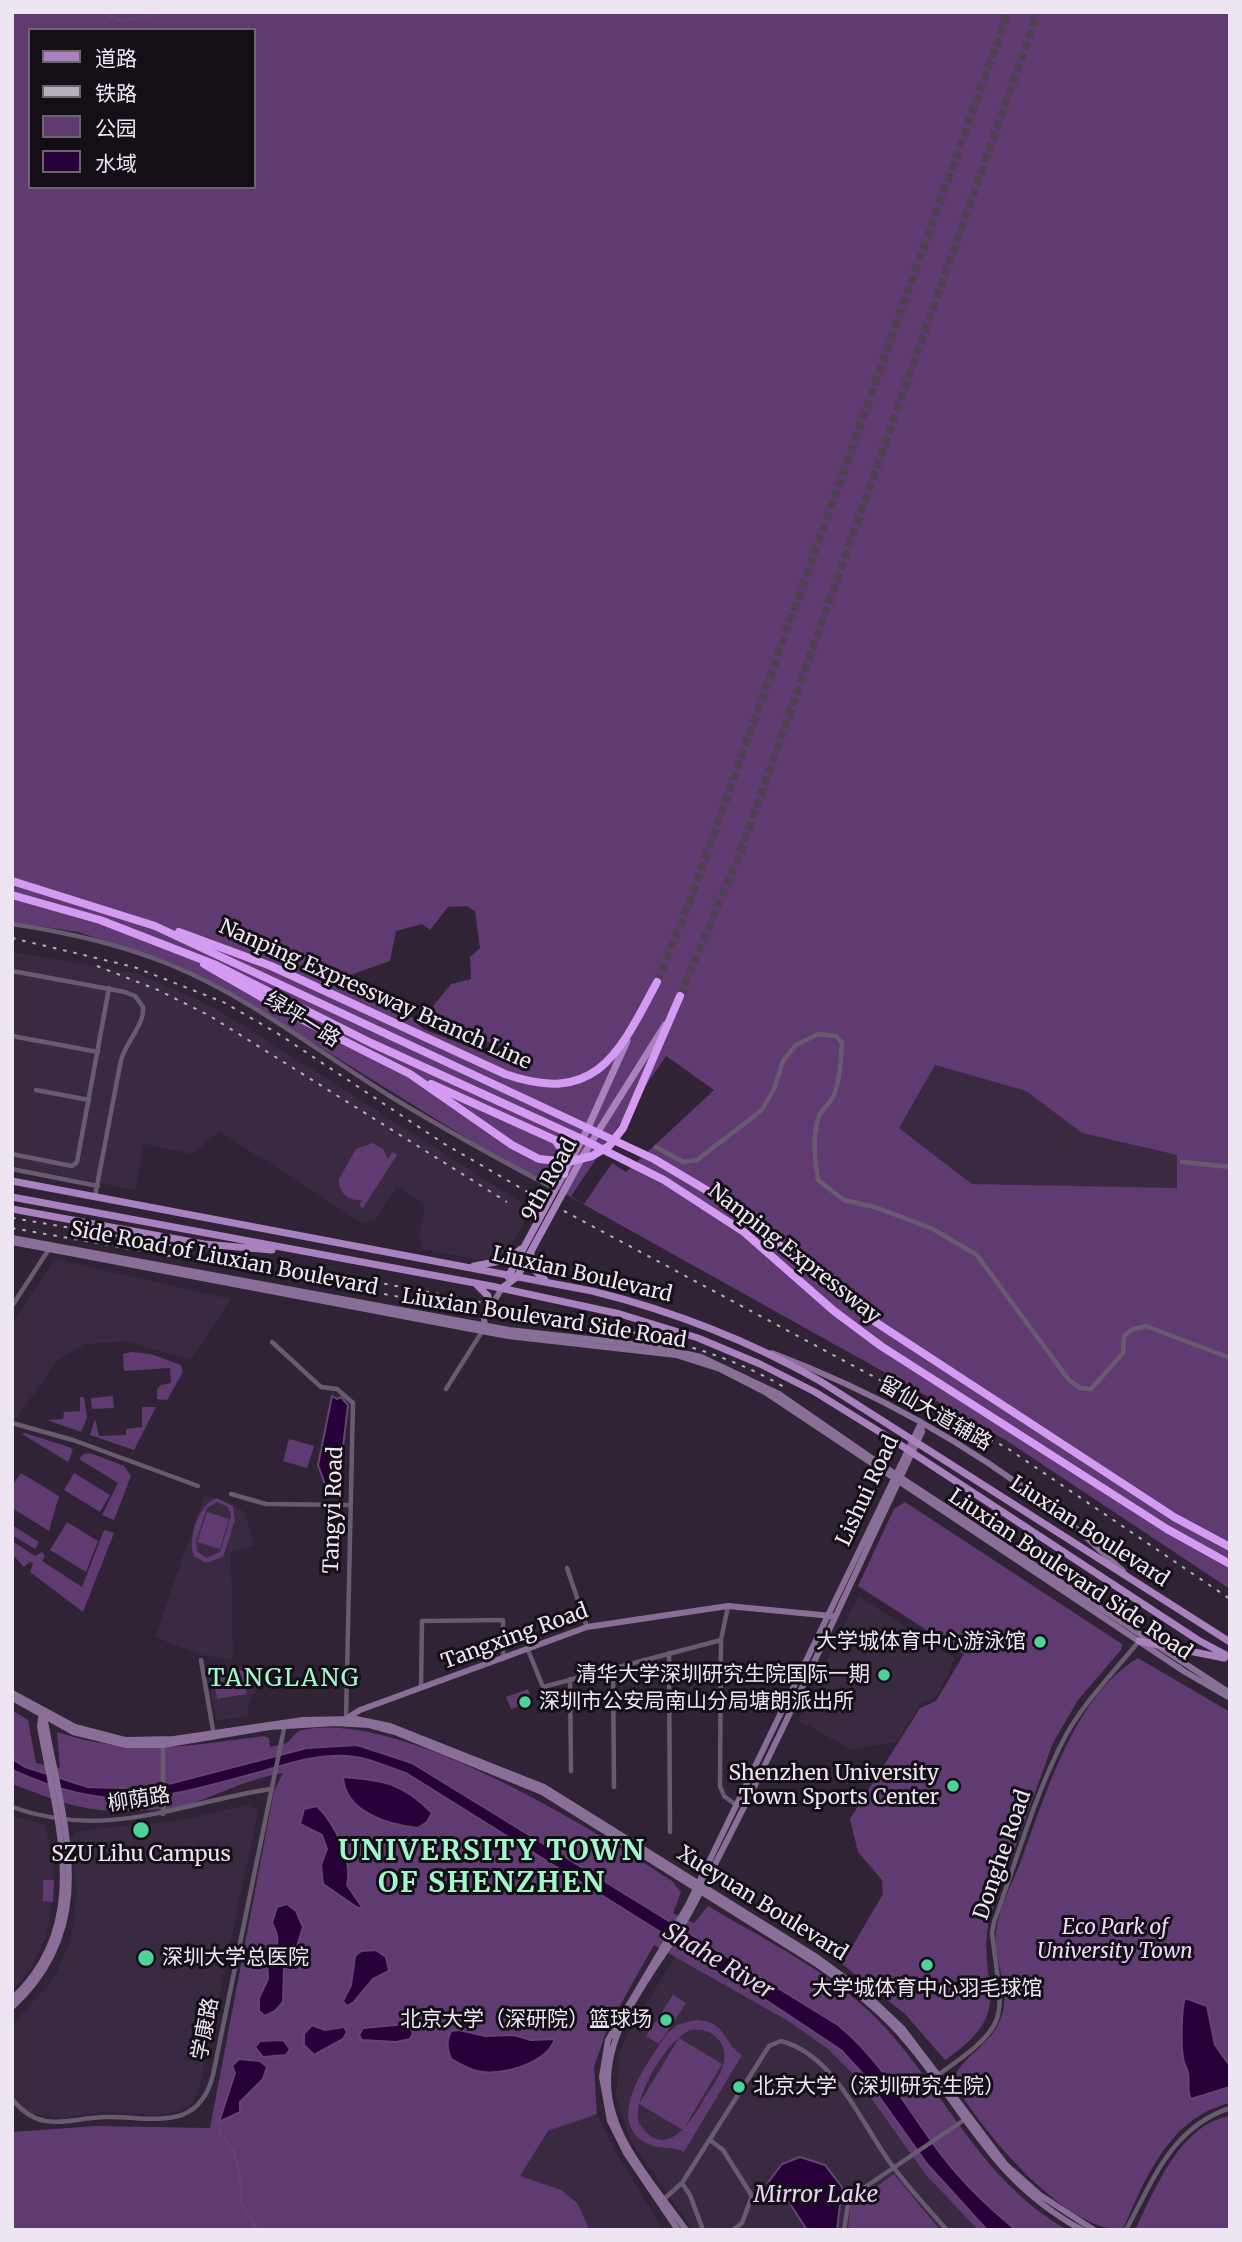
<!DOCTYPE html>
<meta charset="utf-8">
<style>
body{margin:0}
#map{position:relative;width:1242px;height:2242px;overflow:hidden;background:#2f2335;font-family:Merriweather,"Noto Sans SC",serif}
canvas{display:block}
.frame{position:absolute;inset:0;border:14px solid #ede5f1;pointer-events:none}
.legend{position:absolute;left:28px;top:28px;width:228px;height:161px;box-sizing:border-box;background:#140f17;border:2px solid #6b656e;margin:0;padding:9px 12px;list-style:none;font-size:21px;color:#ede5f1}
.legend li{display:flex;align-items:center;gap:14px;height:35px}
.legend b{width:35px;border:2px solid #6b656e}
</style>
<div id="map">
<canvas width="1242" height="2242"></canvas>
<div class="frame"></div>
<ul class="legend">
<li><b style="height:9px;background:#a981be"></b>道路</li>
<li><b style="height:9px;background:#b8afbd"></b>铁路</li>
<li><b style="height:19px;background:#5f3b72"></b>公园</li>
<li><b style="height:19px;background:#280039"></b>水域</li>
</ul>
</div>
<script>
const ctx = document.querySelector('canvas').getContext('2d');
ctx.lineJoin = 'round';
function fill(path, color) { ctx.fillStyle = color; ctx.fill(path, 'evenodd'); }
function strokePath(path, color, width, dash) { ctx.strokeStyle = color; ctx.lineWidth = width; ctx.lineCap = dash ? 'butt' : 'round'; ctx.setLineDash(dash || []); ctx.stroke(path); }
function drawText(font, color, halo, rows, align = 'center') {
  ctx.font = font + ' Merriweather,"Noto Sans SC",serif'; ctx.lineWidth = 6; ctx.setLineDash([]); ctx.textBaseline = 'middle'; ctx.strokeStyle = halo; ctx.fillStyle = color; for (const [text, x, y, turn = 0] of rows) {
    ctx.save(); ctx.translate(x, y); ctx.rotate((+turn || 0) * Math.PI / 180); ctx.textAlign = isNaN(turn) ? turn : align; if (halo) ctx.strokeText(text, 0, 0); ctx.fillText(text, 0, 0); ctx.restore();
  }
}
const built = new Path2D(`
 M12 952 138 974 199 1000 246 1027 528 1207 530 1210 509 1251 485 1261 423 1249 419 1237 425 1205 397 1187 375 1220 362 1223 219 1131 193 1154 144 1144 135 1190 12 1166Z
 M935 1065 1026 1091 1082 1133 1178 1155 1177 1189 972 1184 899 1128Z
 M54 1259 231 1299 191 1360 126 1341 86 1344 58 1360 15 1420 12 1418V1324Z
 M205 1494 245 1512 254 1546 231 1552 233 1660 201 1655 155 1637Z
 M858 1596 955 1659 940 1691 930 1700 922 1702 896 1742 852 1750 798 1720Z
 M207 1665 255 1666 259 1669 261 1676 247 1709 248 1716 216 1721Z
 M251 1804 258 1813 198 2094 191 2103 176 2112 155 2115 104 2112 61 2118 28 2113 12 2094V2025L52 1981 70 1943 77 1896 70 1839 76 1831 183 1820Z
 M12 1816 45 1825 54 1865V1889L47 1935 29 1971 12 1991Z
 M675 1957 788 2021 828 2049 855 2076 926 2175 978 2230H693L630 2140 616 2097 619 2055 627 2035Z
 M597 2114 616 2153 664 2230H521L519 2177 548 2131Z`);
const green = new Path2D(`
 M12 12H1230V1589L1004 1439 481 1147 268 1015 170 962 78 932 12 922ZM30 30H254V187H30ZM466 906 475 911 480 948 470 957 471 979 451 984 433 1006 438 1025 503 1047 508 1062 423 1029 400 1005 392 1008 357 995 350 983 353 974 390 961 396 931 422 924 430 930 448 907ZM666 1056 714 1090 626 1172 612 1163 584 1204 571 1196ZM935 1065 1026 1091 1082 1133 1177 1155V1188L972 1184 899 1128Z
 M373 1143 383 1149 388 1159 393 1152 397 1155 363 1208 359 1206 362 1200C348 1201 339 1194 339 1179L356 1149Z
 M131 1352 151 1354 181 1365 183 1372 167 1400 157 1399V1389L161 1385 171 1383 170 1368 124 1371 123 1354Z
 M113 1396 114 1408 92 1409 91 1398Z
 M80 1397H84L87 1418 81 1432 47 1420 63 1419 64 1412 80 1411Z
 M142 1407H156L134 1450 90 1435 95 1419 99 1436 126 1435V1429L142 1427Z
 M25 1433 69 1447 73 1450 68 1462 22 1434Z
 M289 1439 314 1446 307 1468 283 1461Z
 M90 1453 124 1466 131 1476 114 1520 102 1515 118 1483 79 1459 83 1454Z
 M21 1473 59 1496 49 1531 12 1508V1486Z
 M74 1473 110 1495 100 1512 64 1490Z
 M217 1498 233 1506 235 1520 223 1557 206 1563 194 1556C187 1539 199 1503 217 1498ZM217 1502 228 1507 231 1516 220 1552 206 1558 197 1551 196 1541 207 1508Z
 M905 1502 1122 1644 1121 1650 1078 1700 1053 1743 989 1919C976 1988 1020 2009 945 2060L905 2014 842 1964 883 1894 882 1880 858 1852 850 1819 920 1708 936 1701 964 1654 858 1586 894 1509Z
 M207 1512 229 1519 220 1549 197 1542Z
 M67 1522 98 1541 86 1572 50 1550Z
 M12 1525 39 1542 35 1549 12 1535Z
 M104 1530 114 1533 83 1612 30 1572 33 1564 30 1562 24 1567 12 1554V1541L35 1556 42 1552 45 1556 42 1561 82 1587Z
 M1138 1658 1230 1712V2103C1170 2117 1145 2178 1123 2230 1063 2230 981 2130 953 2081 959 2057 992 2047 1002 2015 1011 1986 992 1958 996 1931 999 1908 1013 1882 1021 1861 1046 1794 1074 1696 1138 1658Z
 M243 1670 247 1694 217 1699 213 1675Z
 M528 1689 532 1702 511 1709 506 1697Z
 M12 1710 28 1720 36 1763 60 1768 57 1732C133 1757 187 1746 264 1736L269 1738 270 1747C275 1746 282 1745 286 1743 292 1740 294 1732 302 1730 400 1709 589 1827 672 1881L681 1892 673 1913 694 1923 708 1906C765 1940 829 1971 876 2018 945 2088 978 2180 1068 2230H978L926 2175 855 2076 828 2049 788 2021 654 1945 607 2029 594 2067 597 2114 548 2131 520 2176 561 2190 578 2204 589 2230H12V2132L97 2126 210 2128 274 1791 283 1773C251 1778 221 1793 191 1804 177 1809 163 1809 148 1810 87 1814 68 1805 12 1784Z
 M43 1880H54L53 1902 43 1901Z
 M673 1995 686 2003 659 2044 646 2036Z
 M695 2020C728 2021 722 2043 742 2055L684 2152C672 2145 661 2150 648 2144 602 2121 649 2060 668 2033L677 2025ZM691 2030C700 2029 709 2030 716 2037 737 2057 714 2083 703 2101 689 2125 664 2162 639 2123 631 2100 668 2037 691 2030Z
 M679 2038 722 2064 683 2130 639 2104Z
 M1230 2116V2230H1135C1155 2190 1180 2124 1230 2116Z
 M894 2174 940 2230H848L850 2206Z`);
const water = new Path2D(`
 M332 1396 337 1399 341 1397 348 1405 338 1490 326 1487 318 1465Z
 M357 1745 412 1763 838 2025C882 2061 909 2112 943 2157 964 2184 989 2208 1016 2230H987L927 2164 863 2074 841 2050 734 1979 712 1970 686 1948 406 1773C389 1768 372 1759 355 1757 324 1752 290 1763 260 1772 161 1799 111 1815 12 1770V1759L25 1767 88 1787 149 1789 307 1748Z
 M343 1777C383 1780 403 1783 432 1813L427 1822 418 1828C390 1825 345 1813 343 1777Z
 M317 1806C335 1824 353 1860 347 1885L362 1907 358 1908 323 1884 321 1865 327 1849 322 1835 300 1824 304 1809Z
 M287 1904 296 1911 303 1927 297 1946 284 1968 283 2002 275 2011 265 2016 259 2011V1998L268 1979 267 1959C280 1947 280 1938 272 1923L277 1907Z
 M376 1950 386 1957 389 1971 373 1979 354 2002 347 2006 343 2001 351 1985 355 1956 361 1951Z
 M1185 1998 1207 2006 1215 2045 1230 2066V2087L1191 2099C1186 2091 1190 2082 1188 2073 1187 2067 1183 2063 1183 2057 1181 2045 1181 2009 1185 1998Z
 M407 2024 413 2033 410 2039 396 2042 362 2040 359 2035 363 2028Z
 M312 2025 325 2030 344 2027 347 2032 343 2039 314 2055 304 2045V2034Z
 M459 2030 485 2036 514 2035 531 2040 555 2039C546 2064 500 2077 477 2071 468 2069 459 2063 451 2059 447 2048 446 2042 451 2031Z
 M283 2040 290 2049 286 2055 263 2057 255 2047 260 2041Z
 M239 2059 260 2061 267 2067 263 2079 240 2102V2112L219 2122 235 2073 232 2066Z
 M800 2157 825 2165 842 2187 837 2230H807L785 2196 780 2201 767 2184 782 2164Z`);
const stream = new Path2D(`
 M98 12 121 21 168 12
 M219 2122 220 2132 233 2150 240 2174 241 2202 257 2230`);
const highwayTunnel = new Path2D(`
 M657 982 691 898 1008 12
 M680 996 740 853 1038 12`);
const street = new Path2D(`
 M12 924C66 932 120 944 171 965 251 998 320 1053 393 1098 446 1130 500 1160 555 1189
 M12 971 125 992 135 996 143 1007C145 1024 126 1042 121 1060L95 1196
 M12 1036 98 1052
 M36 1090 89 1100
 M656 1147 683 1162 697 1160 762 1110 774 1089 783 1061 796 1045 818 1034 836 1036 842 1043C841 1059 840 1082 833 1097 829 1105 820 1110 818 1119 812 1138 815 1161 818 1180L844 1200 875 1207 933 1229 977 1255 1068 1379 1080 1388 1091 1389 1123 1353 1124 1336 1133 1329 1146 1326 1230 1358
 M12 1154 72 1166 77 1162 109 988
 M1182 1162 1230 1167
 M12 1169 98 1186
 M12 1306 49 1249
 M272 1342 321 1387 337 1389 353 1403 346 1719
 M446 1389 483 1330
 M12 1423 73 1440 198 1486
 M231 1494 266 1504 349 1505
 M567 1568 587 1627
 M728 1606 721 1640 720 1786 724 1796 736 1805
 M528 1650 543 1687 721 1640
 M669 1653 670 1832
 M201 1660 214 1736
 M613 1667 614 1787
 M570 1679 571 1771
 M421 1688 422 1621 503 1620V1659
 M163 1745V1814
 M12 1807C107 1841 179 1803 271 1789
 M938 2075C1015 2021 1002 2020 992 1933L994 1922C1017 1860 1035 1793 1066 1735 1085 1701 1114 1672 1139 1641
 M12 2099C41 2135 67 2118 106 2117 151 2116 198 2134 213 2075L285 1724
 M710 2140 723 2150 752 2196 742 2223 733 2230
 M682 2183 690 2195 703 2230
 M664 2199 682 2183 769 2046 781 2041C835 2055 861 2123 891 2164 908 2187 928 2209 947 2230
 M844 2230 849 2198 964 2120
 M1126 2230C1153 2180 1172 2127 1230 2108`);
const secondary = new Path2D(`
 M12 1238 509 1330 651 1346 701 1357 779 1394 883 1466 1230 1693
 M12 1242 508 1336 676 1355 720 1369 765 1392 1185 1672 1230 1698
 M485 1326 484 1318 502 1288
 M772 1353C873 1391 970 1445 1055 1511 1079 1529 1100 1551 1123 1571
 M12 1693 75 1727 125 1740 174 1739 303 1720 356 1719 390 1726 544 1787 815 1956 864 1992 903 2029 1006 2165 1040 2195 1094 2230
 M12 1698 73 1732 126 1745H163L270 1727 335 1723 369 1725 395 1732 542 1792 815 1963C849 1986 882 2011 908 2043 969 2116 993 2181 1082 2230
 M344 1720 360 1710 587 1627 728 1606 832 1616
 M12 1999C94 1923 56 1821 40 1726L42 1713
 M12 2007C103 1924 62 1821 44 1716
 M678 2230 626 2153 610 2121 602 2077 608 2040 688 1905 921 1423
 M686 2230C656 2187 608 2138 608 2082 608 2017 663 1963 692 1908 775 1753 846 1591 922 1432L921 1423`);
const primary = new Path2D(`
 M12 1181 592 1291C673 1311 748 1340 820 1381L1230 1642
 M12 1197 491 1286 620 1314 698 1338 760 1364 815 1392 896 1442 1198 1640 1230 1657
 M12 1209 204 1244 272 1250
 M531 1254V1267L545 1280
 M474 1266 506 1260 521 1249
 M508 1277 586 1132 627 1041
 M476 1284 488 1296 490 1308
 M502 1288 517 1277 584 1154 665 1025
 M1139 1641 1224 1658`);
const highway = new Path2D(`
 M12 881 155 926 654 1159 723 1200 877 1323 1174 1517 1230 1547
 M12 895 100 920 216 965 371 1043 588 1142 664 1180 744 1232 834 1311 881 1346 1167 1529 1230 1564
 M179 932 271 966 505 1074C596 1106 619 1054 657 982
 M204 964 291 1014 410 1074 512 1145 539 1159 568 1162 592 1156 609 1146 623 1128 680 996
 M431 1084 555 1140 567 1157 564 1174`);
const rail = new Path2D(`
 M12 938 134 967 223 1002 277 1033 443 1143 540 1199
 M97 966 158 990 210 1016 507 1202
 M564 1211 1007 1448 1230 1599
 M12 1218C178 1246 344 1275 510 1308 602 1327 701 1338 784 1387
 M12 1228 429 1302`);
const markers = [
 [1040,1642,7,"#4dd39a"],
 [884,1675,7,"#4dd39a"],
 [525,1702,7,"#4dd39a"],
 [953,1786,7,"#4dd39a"],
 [141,1830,9,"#4dd39a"],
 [146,1958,9,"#4dd39a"],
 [927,1965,7,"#4dd39a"],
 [666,2020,7,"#4dd39a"],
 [739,2087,7,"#4dd39a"]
];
const streetNames = [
 ["Nanping Expressway Branch Line",375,995,24],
 ["绿坪一路",302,1020,32],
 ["9th Road",550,1180,-61],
 ["Nanping Expressway",794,1254,38],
 ["Side Road of Liuxian Boulevard",224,1259,11],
 ["Liuxian Boulevard",582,1275,13],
 ["Liuxian Boulevard Side Road",544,1319,9],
 ["留仙大道辅路",935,1414,30],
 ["Lishui Road",868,1491,-65],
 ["Tangyi Road",334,1510,-88],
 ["Liuxian Boulevard",1089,1532,33],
 ["Liuxian Boulevard Side Road",1070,1575,34],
 ["Tangxing Road",515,1637,-20],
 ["柳荫路",139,1800,-9],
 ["Donghe Road",1003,1855,-71],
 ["Xueyuan Boulevard",762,1904,32],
 ["学康路",206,2029,-79]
];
const poiNames = [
 ["大学城体育中心游泳馆",1026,1642],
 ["清华大学深圳研究生院国际一期",870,1675],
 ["深圳市公安局南山分局塘朗派出所",539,1702,"left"],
 ["Shenzhen University",939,1774],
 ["Town Sports Center",939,1798],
 ["SZU Lihu Campus",141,1855,"center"],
 ["深圳大学总医院",162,1958,"left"],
 ["大学城体育中心羽毛球馆",927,1989,"center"],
 ["北京大学（深研院）篮球场",652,2020],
 ["北京大学（深圳研究生院）",753,2087,"left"]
];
const parkNames = [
 ["Eco Park of",1115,1928],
 ["University Town",1115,1952]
];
const waterNames = [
 ["Shahe River",718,1962,31],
 ["Mirror Lake",816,2195]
];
const quarterNames = [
 ["TANGLANG",284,1679]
];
const districtNames = [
 ["UNIVERSITY TOWN",492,1852],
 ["OF SHENZHEN",492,1884]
];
fill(built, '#392a41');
fill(green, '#5f3b72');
fill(water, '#280039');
strokePath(water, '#634570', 2);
strokePath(stream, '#634570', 2);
strokePath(highwayTunnel, '#4c4051', 8, [8, 4]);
strokePath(street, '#685b6f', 4.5);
strokePath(secondary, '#896e97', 6);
strokePath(primary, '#a981be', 7);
strokePath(highway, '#d59bf3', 8);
strokePath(rail, '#b8afbd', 2, [3.5, 7]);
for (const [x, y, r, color] of markers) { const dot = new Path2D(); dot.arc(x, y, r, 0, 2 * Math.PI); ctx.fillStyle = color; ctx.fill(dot); strokePath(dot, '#140f17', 2.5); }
drawText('21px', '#ede5f1', '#140f17', streetNames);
drawText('21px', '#ede5f1', '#140f17', poiNames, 'right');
drawText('italic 21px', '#efd8fc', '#140f17', parkNames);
drawText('italic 23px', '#e8d1f5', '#140f17', waterNames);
ctx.letterSpacing = '2px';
drawText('24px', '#a3f7cd', '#140f17', quarterNames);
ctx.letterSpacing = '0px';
ctx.letterSpacing = '2px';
drawText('bold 28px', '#a3f7cd', '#140f17', districtNames);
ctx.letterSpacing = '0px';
</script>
